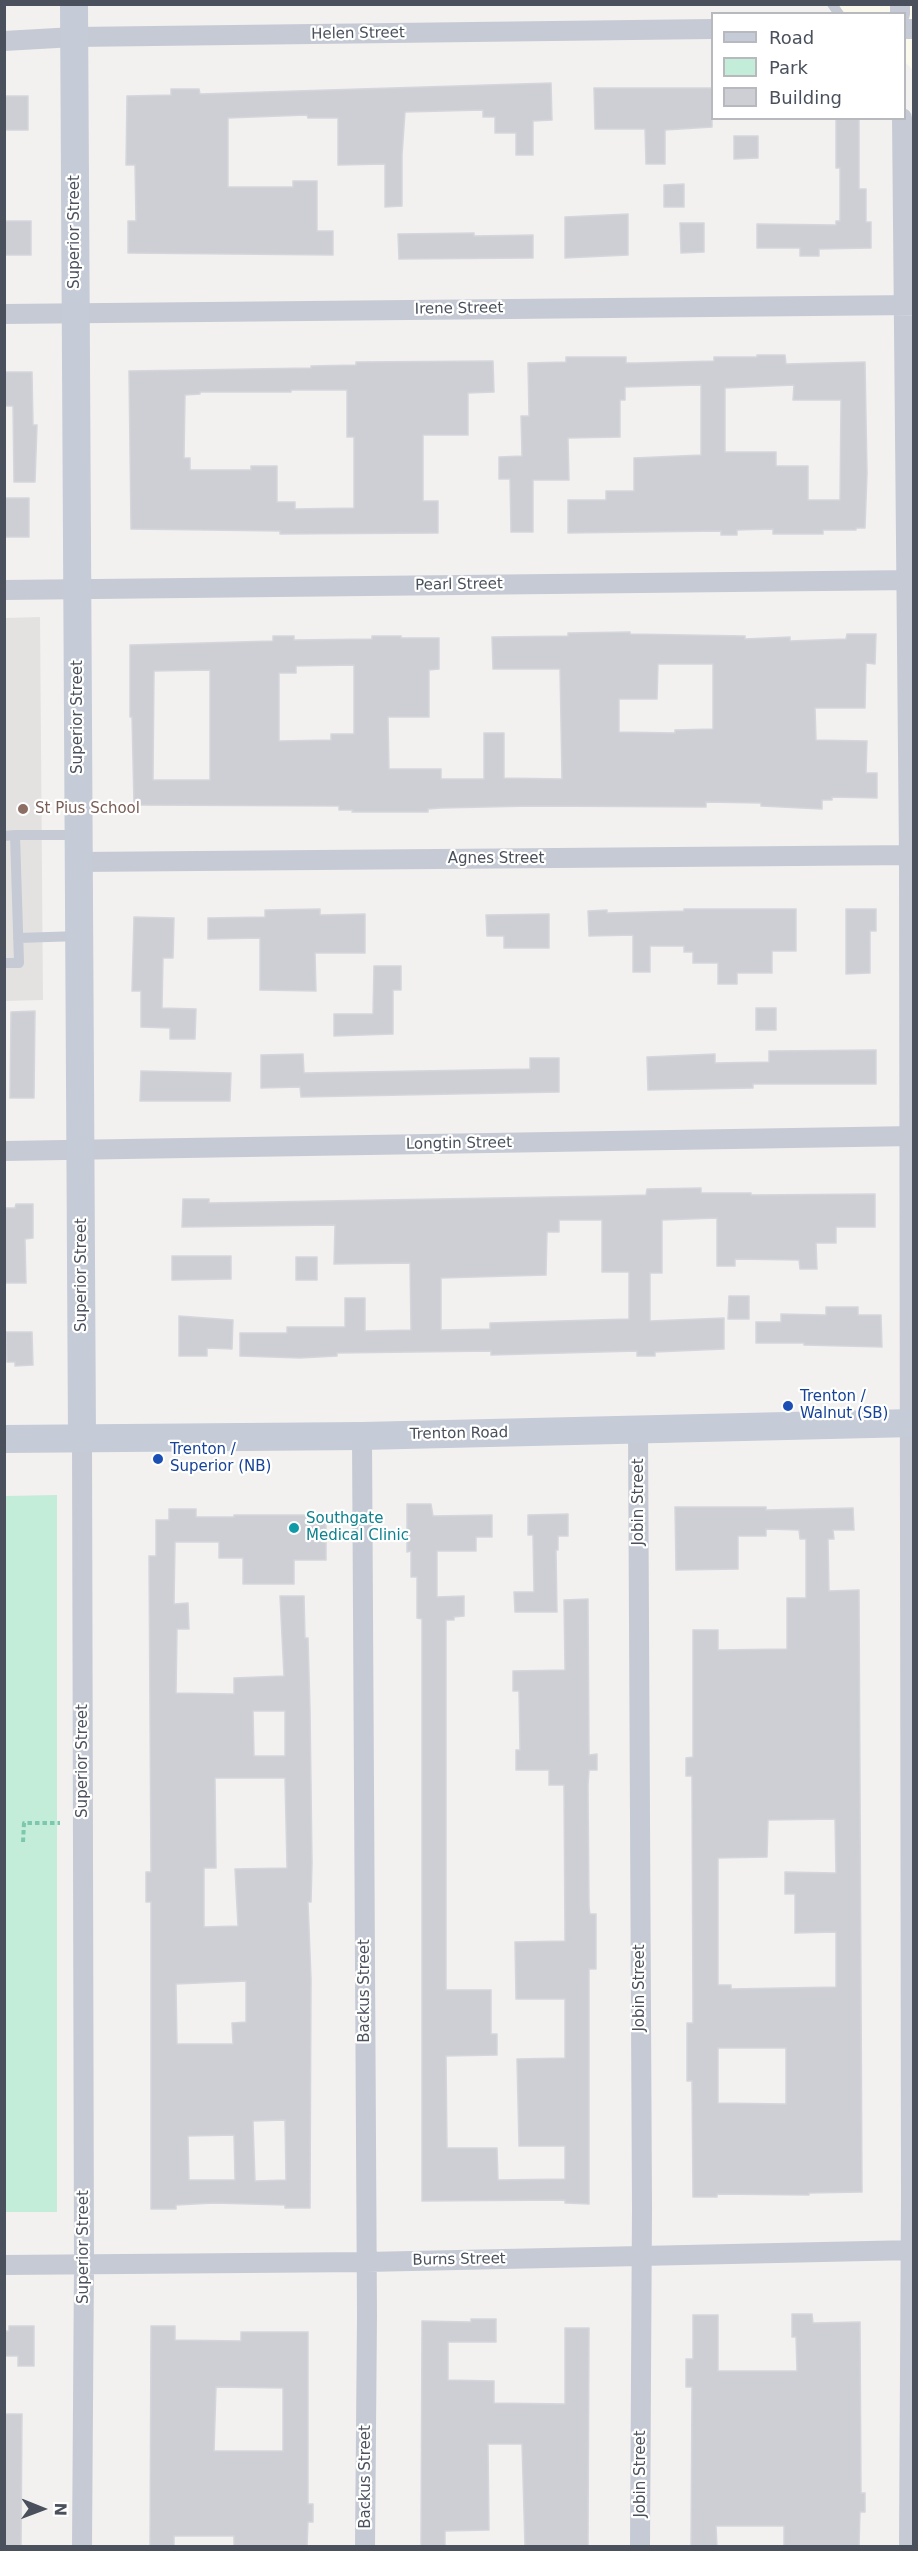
<!DOCTYPE html>
<style>
body{margin:0}
#map{position:relative;width:918px;height:2551px;overflow:hidden;background:#f2f1f0;font-family:"DejaVu Sans",sans-serif}
canvas{display:block}
.frame{position:absolute;inset:0;border:6px solid #4a515c;pointer-events:none}
.legend{position:absolute;left:711px;top:12px;width:195px;height:108px;box-sizing:border-box;background:#fff;border:2px solid #b7b9be;margin:0;padding:8px 10px;list-style:none;font-size:18px;color:#4a515c}
.legend li{display:flex;align-items:center;gap:12px;height:30px}
.legend b{width:30px;border:2px solid #b7b9be}
.north{position:absolute;left:12px;top:2479px;width:60px;height:60px;-webkit-text-stroke:4px #fff;paint-order:stroke;rotate:91deg;font-size:16px;font-weight:700;line-height:24px;text-align:center;color:#4a515c}
.north::after{content:'';display:block;margin:auto;width:21px;height:27px;background:#4a515c;clip-path:polygon(50% 0,100% 100%,50% 72%,0 100%)}
</style>
<div id="map">
<canvas width="918" height="2551"></canvas>
<div class="frame"></div>
<ul class="legend">
<li><b style="height:8px;background:#c5cbd7"></b>Road</li>
<li><b style="height:16px;background:#c3ecd9"></b>Park</li>
<li><b style="height:16px;background:#cecfd4"></b>Building</li>
</ul>
<div class="north">N</div>
</div>
<script>
const ctx = document.querySelector('canvas').getContext('2d');
ctx.lineJoin = 'round';
function fill(path, color) { ctx.fillStyle = color; ctx.fill(path, 'evenodd'); }
function strokePath(path, color, width, dash) { ctx.strokeStyle = color; ctx.lineWidth = width; ctx.lineCap = dash ? 'butt' : 'round'; ctx.setLineDash(dash || []); ctx.stroke(path); }
function drawText(font, color, halo, rows, align = 'center') {
  ctx.font = font + ' "DejaVu Sans",sans-serif'; ctx.lineWidth = 4.5; ctx.setLineDash([]); ctx.textBaseline = 'middle'; ctx.strokeStyle = halo; ctx.fillStyle = color; for (const [text, x, y, turn = 0] of rows) {
    ctx.save(); ctx.translate(x, y); ctx.rotate((+turn || 0) * Math.PI / 180); ctx.textAlign = isNaN(turn) ? turn : align; if (halo) ctx.strokeText(text, 0, 0); ctx.fillText(text, 0, 0); ctx.restore();
  }
}
const commercial = new Path2D(`
 M826 5H913V70L905 62 904 14 835 13Z`);
const education = new Path2D(`
 M40 617 43 1000 5 1001 4 618Z`);
const green = new Path2D(`
 M57 1495V2212H5V1496Z`);
const building = new Path2D(`
 M551 83 552 120 533 121V155H516V133H495V117H483V110L405 112 402 155V206L385 207V164L338 165V118H308L307 115 228 118V187H293V181H317V231H333V255L128 253V221H136L135 165H126L127 96 171 95V89H199L200 94Z
 M594 88H712V127L665 130V164H646L645 129H595Z
 M4 96H28V130H4Z
 M836 118H859V189H866V222H871V248L819 249V256H800V248H757V224L836 225V221H840V168H836Z
 M734 136H758V158L734 159Z
 M684 184V207H664V185Z
 M628 214V255L565 258V217Z
 M4 221H31V255H4Z
 M680 223H704V252L681 253Z
 M474 233V236L533 235V258L399 259 398 234Z
 M757 355H785L786 364 865 362 867 473 865 528H856V530H823V534H773V529L737 530V535H721V531L568 533V500H606V491H634V458L701 455V385L625 387V400H620V437L568 438 569 480H533V532H511L510 479H499V457L522 456 521 416H529L528 363 566 362V357H626V363H637L714 361V357H757ZM794 385 793 400H841L840 500H808V466H776V452H725V388Z
 M493 361 494 392 468 393V435H423V501H438V533L280 534V531L131 529 129 371 311 368V366L356 365V362ZM291 390H347V437H354V508L295 509V502H277V466H251V470H190V458H184L185 395 200 394V392H291Z
 M5 372H32L33 425H37L35 482H14L13 406H5Z
 M4 498H29V537H4Z
 M630 632V634L745 636V639L790 637V641L846 639 847 634H876L875 664 866 663 865 708H815L816 740 867 741 866 773H877V798L832 797V800H822V809L761 806V803L706 802V807L531 806 441 808 428 809V812H352L353 810H339V806L134 805 132 717H130V645L273 641V636H294V640L372 639V636H401V638H439V669L429 670V717H388L389 769H441V779H484V733H504V778L562 779 560 669H493L492 637 568 636V633ZM658 664H713V729L675 730V733L619 732V699H657ZM354 665V734H331V740L279 741V673H296V666ZM210 670V780H153L154 671Z
 M320 909V915L365 914V953H315L316 991 260 990V938L208 939V918L265 917V910Z
 M684 909H796V951H772V973H737V984H718V963H693V952H684V946H650V972H633V935L589 936 588 911 607 910V913L684 911Z
 M846 909H876V931H870V973L846 974Z
 M549 914V948H504V936H487L486 915Z
 M134 917 174 918 173 958H163L162 1008 196 1009 195 1039H170V1028L141 1027V991H132Z
 M374 966H401V990H393V1034L334 1036V1014H373Z
 M756 1008H776V1030H756Z
 M35 1011 34 1098H10L11 1012Z
 M876 1050V1084H753V1088L648 1090 647 1057 715 1054V1063L769 1062V1051Z
 M303 1054 304 1073 530 1069V1058H559V1092L301 1097 300 1087 261 1088V1055Z
 M141 1071 231 1073 230 1101H140Z
 M701 1188V1193H751V1195L875 1194V1227H836V1243H816L817 1269H800L799 1260 735 1259V1266H717V1218L662 1220V1273H650V1321L724 1318V1349L655 1352V1356H637V1351L491 1355V1351L337 1353V1356L300 1358 240 1356V1333H287V1327H345V1298H365V1331L411 1330 410 1263 334 1264 335 1225 182 1227 183 1199H209V1203L609 1196 646 1195 647 1189ZM559 1220H602V1272H629V1319L490 1323V1329L441 1330V1278L546 1275 547 1232H559Z
 M16 1204H33V1238L25 1239 26 1283H4L5 1208H15Z
 M172 1256H231V1279L172 1280Z
 M296 1257H317V1280H296Z
 M729 1296H749V1319H728Z
 M826 1307H858V1315H881L882 1347 804 1345V1343H756V1322H781V1314L826 1315Z
 M179 1316 233 1320 232 1349 207 1348V1356H179Z
 M6 1332H32L33 1365 15 1366V1362H7Z
 M407 1504H431L433 1516 492 1515V1537H476V1551H437V1597L464 1596V1616L454 1617V1620H446V1990H491V2034H497V2055L446 2056 447 2148H497L498 2180 565 2179V2146H519L517 2059 565 2058V1999H516L515 1942 565 1941 564 1785H549V1770H516V1750H520L519 1691H513V1671L565 1670 564 1600 588 1599 589 1755 597 1754V1770H589L588 1785 589 1907 590 1914H596V1969H589V2204L565 2203V2200L422 2201V1619L417 1618V1577H411V1551L407 1552Z
 M675 1507H766V1510L853 1508 854 1530H833L834 1539H828L829 1591 859 1590 862 2192 809 2193V2195L717 2194V2197H693L692 2081H687V2023H693L692 1776H686V1758L693 1757V1630H718V1650L787 1649V1598H806V1539H800L799 1530 766 1529V1536H738V1569L676 1570ZM835 1819 836 1873 785 1872V1894H795V1933L836 1932V1987L731 1989V1985H718V1858L767 1857 768 1820ZM718 2048H786V2104L718 2103Z
 M169 1509H196V1517H234V1515H326V1560H294V1584H243V1558H219V1542H175L174 1604 188 1603 189 1629H177L176 1693 234 1694V1678L284 1676 280 1596H304L305 1638H308L310 1710 312 1863 311 1902H308L311 1979 310 2208H285V2205L214 2203 176 2205V2209H151V1902H146V1872H151L149 1556H156V1520H169ZM253 1711H285V1756H254ZM215 1778H285L287 1868 235 1869 238 1926 204 1927V1868H216ZM246 1981V2022L232 2023 233 2044H177L176 1984ZM285 2120 286 2180 255 2181 253 2121ZM234 2135 235 2180H189L188 2136Z
 M568 1514V1536H558V1550H556L557 1612H515L514 1592H534L533 1535H528V1515Z
 M792 2314H812L813 2323 860 2322 861 2493H865V2512H860L859 2547H784V2526H716L717 2547H691L692 2387H686V2359H693V2315H718V2371H797L796 2337H792Z
 M471 2319H496V2342H448V2380L494 2381V2403L565 2404V2328H589L588 2547H525L522 2444H488L489 2530 445 2531V2547H421L422 2321 471 2322Z
 M9 2326H34V2366H18V2356H4V2331H9Z
 M151 2326H175V2340L241 2341V2332H308V2504H313V2522H308L307 2547H234V2536H174V2547H150ZM216 2387 283 2388V2451H214Z
 M4 2414H22L21 2547H4Z`);
const path = new Path2D(`
 M23 1842 24 1823H60`);
const lane = new Path2D(`
 M832 4 839 14
 M15 835H78
 M4 836 15 835 19 963H4
 M18 938 79 936`);
const street = new Path2D(`
 M900 4V14
 M904 29H914
 M4 41 74 37 712 29
 M902 118 909 856 911 2196 909 2546
 M4 314 914 305
 M4 590 914 580
 M79 862 914 855
 M4 1151 914 1136
 M638 1429 642 2208 640 2546
 M362 1436 367 2315 365 2546
 M82 1438 84 2265 82 2546
 M4 2265 366 2262 914 2250`);
const secondary = new Path2D(`
 M74 4 82 1438
 M4 1439 362 1436 914 1423`);
const markers = [
 [23,809,6,"#8d6e63"],
 [788,1406,6,"#1a4fb4"],
 [158,1459,6,"#1a4fb4"],
 [294,1528,6,"#0f9aa8"]
];
const streetNames = [
 ["Helen Street",358,34,-1],
 ["Superior Street",75,232,-90],
 ["Irene Street",459,309,-1],
 ["Pearl Street",459,585,-1],
 ["Superior Street",78,717,-90],
 ["Agnes Street",496,859],
 ["Longtin Street",459,1144,-1],
 ["Superior Street",82,1275,-90],
 ["Trenton Road",459,1434,-1],
 ["Jobin Street",639,1502,-90],
 ["Superior Street",83,1761,-90],
 ["Jobin Street",640,1988,-90],
 ["Backus Street",365,1991,-90],
 ["Superior Street",84,2247,-90],
 ["Burns Street",459,2260,-1],
 ["Jobin Street",641,2474,-90],
 ["Backus Street",366,2477,-90]
];
const educationNames = [
 ["St Pius School",35,809]
];
const transitNames = [
 ["Trenton /",800,1397],
 ["Walnut (SB)",800,1414],
 ["Trenton /",170,1450],
 ["Superior (NB)",170,1467]
];
const cultureNames = [
 ["Southgate",306,1519],
 ["Medical Clinic",306,1536]
];
fill(commercial, '#fbf9ec');
fill(education, '#e3e2e1');
fill(green, '#c3ecd9');
fill(building, '#cecfd4');
strokePath(building, '#d5d6db', 1.5);
strokePath(path, '#7dc7ae', 4, [4.5, 3]);
strokePath(lane, '#c5cad4', 10);
strokePath(street, '#c5cad4', 20);
strokePath(secondary, '#c5cbd7', 28);
for (const [x, y, r, color] of markers) { const dot = new Path2D(); dot.arc(x, y, r, 0, 2 * Math.PI); ctx.fillStyle = color; ctx.fill(dot); strokePath(dot, '#fff', 2); }
drawText('15px', '#4a515c', '#fff', streetNames);
drawText('15px', '#785e54', '#fff', educationNames, 'left');
drawText('15px', '#164399', '#fff', transitNames, 'left');
drawText('15px', '#0d838f', '#fff', cultureNames, 'left');
</script>
